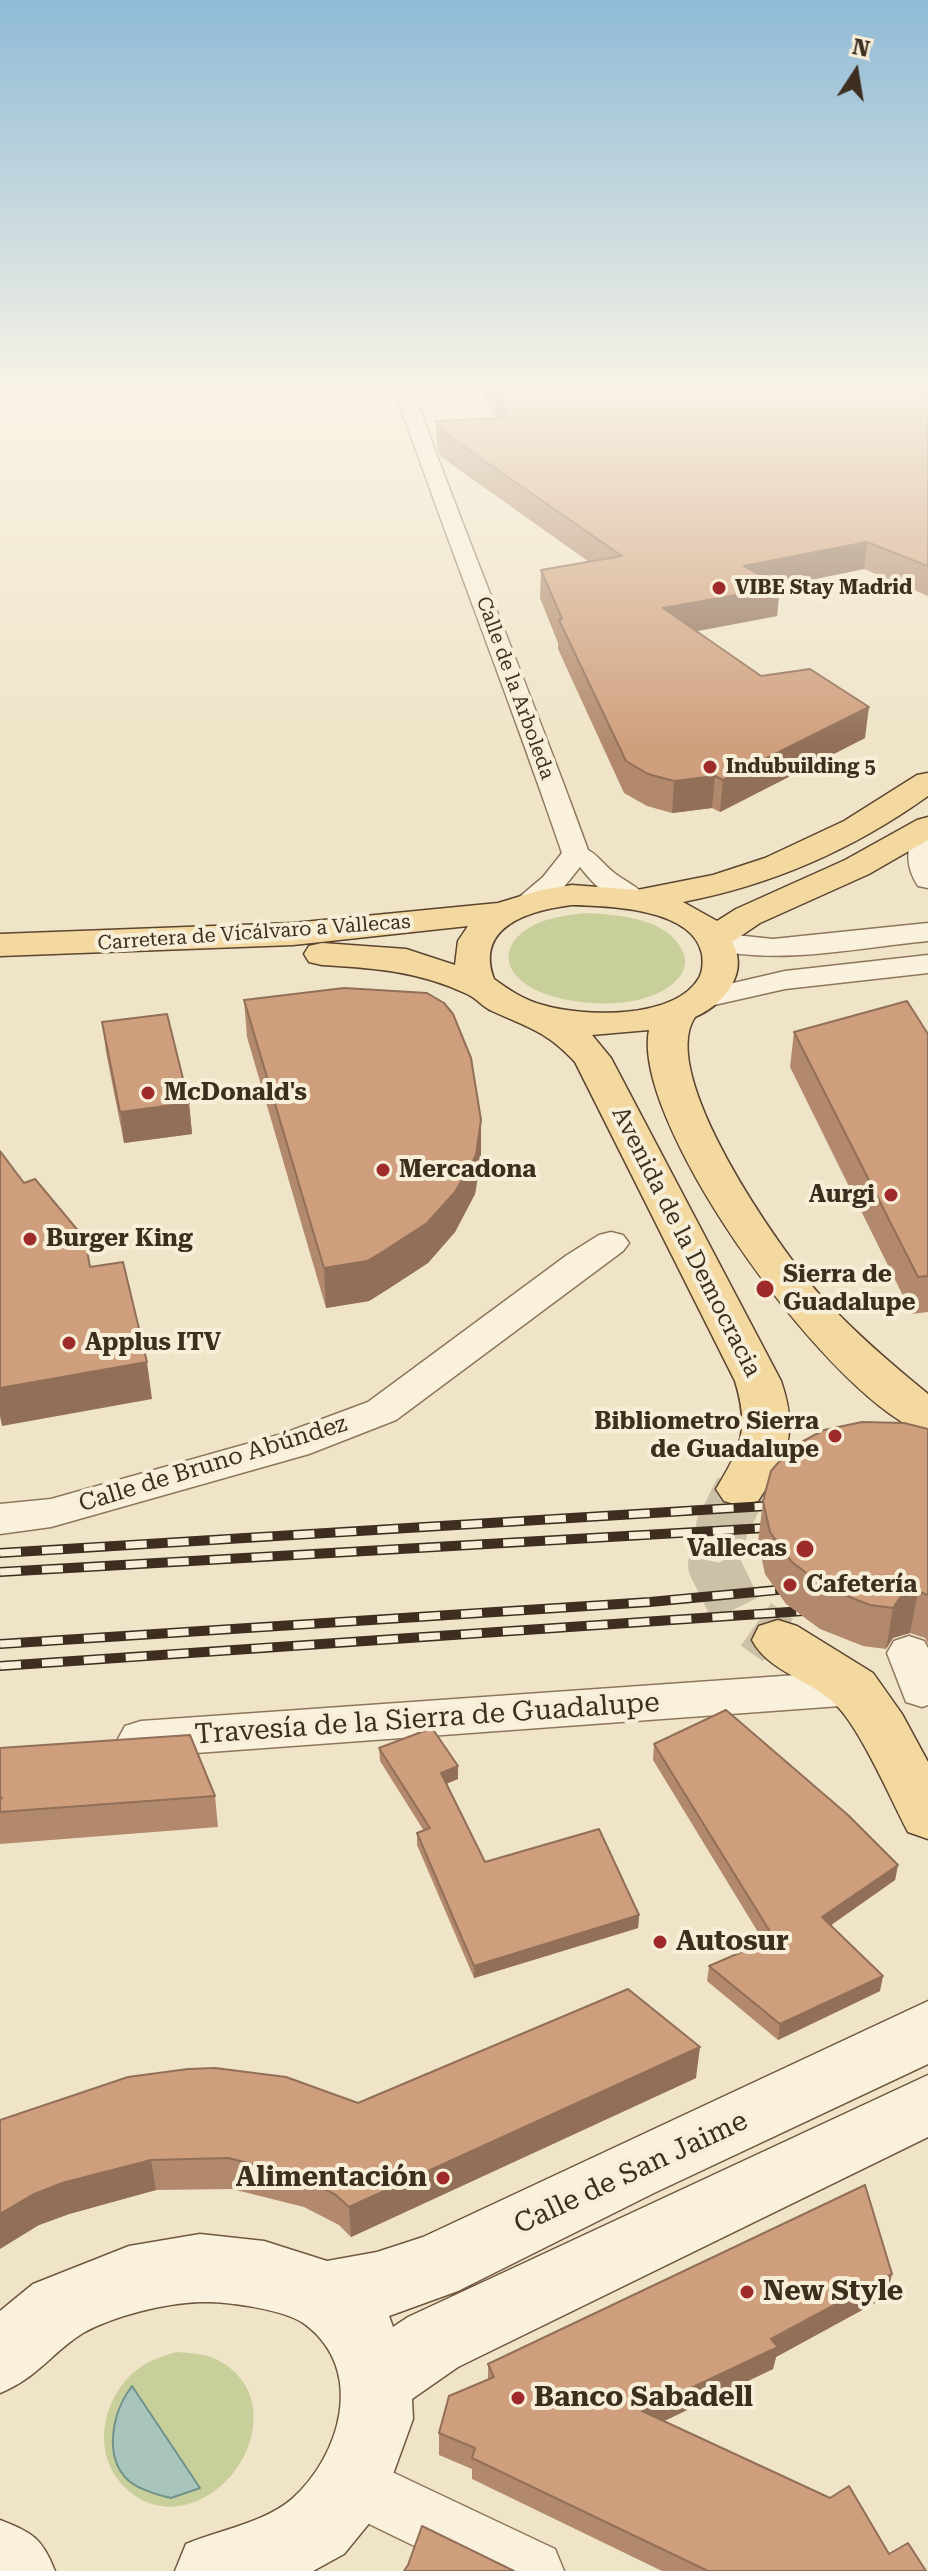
<!DOCTYPE html>
<meta charset="utf-8">
<style>
body{margin:0}
#map{position:relative;width:928px;height:2571px;overflow:hidden;background:#f0e4c8;font-family:"Roboto Serif",serif}
canvas{display:block}
.north{position:absolute;left:816px;top:32px;width:80px;height:80px;-webkit-text-stroke:6px #f7eed8;paint-order:stroke;rotate:12deg;font-size:22px;font-weight:700;line-height:32px;text-align:center;color:#3d2e20}
.north::after{content:'';display:block;margin:auto;width:28px;height:36px;background:#3d2e20;clip-path:polygon(50% 0,100% 100%,50% 72%,0 100%)}
</style>
<div id="map">
<canvas width="928" height="2571"></canvas>
<div class="north">N</div>
</div>
<script>
const ctx = document.querySelector('canvas').getContext('2d');
ctx.lineJoin = 'round';
function fill(path, color) { ctx.fillStyle = color; ctx.fill(path, 'evenodd'); }
function strokePath(path, color, width, dash) { ctx.strokeStyle = color; ctx.lineWidth = width; ctx.lineCap = dash ? 'butt' : 'round'; ctx.setLineDash(dash || []); ctx.stroke(path); }
function drawText(font, color, halo, rows, align = 'center') {
  ctx.font = font + ' "Roboto Serif",serif'; ctx.lineWidth = 8; ctx.setLineDash([]); ctx.textBaseline = 'middle'; ctx.strokeStyle = halo; ctx.fillStyle = color; for (const [text, x, y, turn = 0] of rows) {
    ctx.save(); ctx.translate(x, y); ctx.rotate((+turn || 0) * Math.PI / 180); ctx.textAlign = isNaN(turn) ? turn : align; if (halo) ctx.strokeText(text, 0, 0); ctx.fillText(text, 0, 0); ctx.restore();
  }
}
const green = new Path2D(`
 M587 913C620 915 668 918 683 952 687 960 685 969 681 975 654 1012 575 1008 538 991 502 975 497 944 534 925 550 917 569 915 587 913Z
 M177 2352C191 2353 206 2354 218 2360 287 2397 246 2495 180 2506 155 2510 131 2498 117 2478 92 2444 106 2393 138 2369 150 2360 162 2356 177 2352Z`);
const water = new Path2D(`
 M132 2386 200 2488 171 2498C158 2495 140 2490 129 2481 102 2457 113 2411 132 2386Z`);
const primaryTunnel = new Path2D(`
 M741 1489 722 1527 714 1565 736 1610 778 1640`);
const street = new Path2D(`
 M394 388H412C468 543 532 695 588 850 599 856 603 864 612 871 623 881 639 886 648 899L644 905C619 911 594 885 580 867 564 887 542 918 514 911L510 905 543 877 562 853C509 697 448 544 394 388Z
 M928 824V888L918 886C905 866 905 846 919 826Z
 M928 923V941C856 948 777 966 706 948L702 942 706 936 716 933 773 939Z
 M928 955V973L785 989 701 1008 690 1005 686 999 690 993 785 971Z
 M611 1232 623 1235 629 1243 623 1251 396 1420 309 1454 51 1527 0 1534V1504L51 1499 282 1434 368 1402 567 1255 599 1235Z
 M909 1636 924 1641 928 1648V1705L922 1707 906 1702 887 1653 894 1641Z
 M854 1671 870 1676 876 1688 870 1700 854 1705 141 1757 125 1752 118 1739 125 1726 141 1721Z
 M354 2454 555 2549 564 2571H466L332 2506 324 2484 332 2462Z`);
const secondary = new Path2D(`
 M928 2001V2064L654 2193 458 2291 389 2316 393 2327 408 2317 928 2075V2137L458 2367 412 2399 413 2419 380 2510 344 2554 313 2571H175L186 2544C219 2530 264 2523 292 2499 340 2456 366 2371 306 2325 286 2309 225 2301 200 2302 165 2303 113 2316 83 2333 52 2352 39 2377 0 2393V2311L33 2284 129 2246 200 2234 264 2241 327 2261 377 2252 423 2237Z
 M0 2520C33 2533 42 2538 55 2571H0Z`);
const primary = new Path2D(`
 M928 773V796C854 849 772 885 683 902L717 921 736 909 845 860 917 820 928 817V840L869 874 760 923 732 942C750 973 723 1005 695 1017 656 1074 780 1250 820 1295 853 1331 890 1363 928 1394V1434C837 1408 630 1126 649 1030L592 1035 611 1058 781 1381C799 1433 787 1457 758 1501L741 1506 724 1501 716 1489C741 1447 750 1430 735 1381L575 1062C546 1031 529 1028 492 1011 483 1007 476 998 467 994 419 971 373 968 322 965L309 962 304 954 309 946 322 943 406 949 455 965 458 941 468 926 293 945 0 956V934L293 923 498 903 541 890 572 885 637 890 713 875 765 858 844 821 917 775ZM572 905C608 906 693 908 702 954 703 962 703 971 699 978 674 1020 583 1017 543 1005 524 1000 509 990 494 979 474 925 532 910 572 905Z
 M778 1620 797 1626 873 1673 902 1714 928 1762V1839L908 1832C890 1798 860 1727 834 1703 809 1679 769 1672 752 1640L759 1626Z`);
const rail = new Path2D(`
 M0 1553 783 1505
 M0 1572 783 1527
 M0 1644 650 1602 798 1588
 M0 1666 818 1610`);
const wall = new Path2D(`
 M481 388H928V596L864 569 779 586 777 616 696 631 761 676 865 738 720 812 712 808 672 813 647 806 624 793 558 649V643L540 598 541 570 589 562 440 456 437 446 436 421 496 418Z
 M244 1000 481 1120V1158L475 1194 455 1232 428 1263 385 1291 369 1301 326 1308 247 1037Z
 M102 1022 189 1103 192 1134 124 1143 106 1052Z
 M794 1032 928 1034V1312L912 1314 790 1067Z
 M928 1429V1644L925 1638 910 1633 893 1638 886 1649 863 1646 820 1629 786 1604 765 1574 758 1542 763 1501Z
 M654 1744 898 1865 895 1880 830 1925 880 1991 778 2040 707 1981 709 1966 764 1942 653 1760Z
 M0 1748 215 1796 218 1827 0 1844Z
 M379 1748 458 1779 446 1784 485 1862 639 1915 638 1928 474 1978 417 1845V1833L424 1831 380 1761Z
 M696 2078 351 2237 339 2225 304 2207 232 2189 156 2190 69 2214 39 2225 0 2120 358 2103Z
 M892 2274 886 2297 776 2357 773 2369 664 2421 830 2498 889 2554 926 2571H662L472 2479V2469L439 2455V2433L488 2379V2364Z`);
const shadedWall = new Path2D(`
 M867 542 864 569 747 593 780 587 777 616 661 638 663 608 744 566Z
 M869 707 865 738 720 812 723 780Z
 M715 776 712 808 672 813 674 781Z
 M189 1103 192 1134 124 1143 120 1112Z
 M481 1120V1158L475 1194 455 1232 428 1263 385 1291 369 1301 326 1308 324 1268Z
 M147 1362 152 1399 2 1426 0 1416V1388Z
 M918 1591 910 1633 893 1638 886 1649 893 1608 901 1596Z
 M458 1766V1779L441 1786V1773Z
 M898 1865 895 1880 820 1933 822 1917Z
 M639 1915 638 1928 474 1978V1966Z
 M883 1976 880 1991 778 2040 780 2024Z
 M700 2047 696 2078 351 2237 349 2207Z
 M151 2160 156 2190 69 2214 39 2225 0 2249V2214L32 2195 62 2183Z
 M892 2274 886 2297 776 2357 773 2369 639 2433 642 2411Z`);
const building = new Path2D(`
 M493 388H928V566L867 542 744 566 780 587 663 608 761 676 810 669 869 707 723 780 715 776 674 781 648 774 626 761 559 620 562 619 541 570 622 556 440 430 436 421 508 418Z
 M344 988 427 993 444 1003 453 1014 471 1058 481 1120 476 1155 455 1192 427 1223 384 1251 367 1261 324 1268 244 1000Z
 M907 1001 928 1034V1276L918 1277 794 1032Z
 M167 1014 189 1103 120 1112 102 1022Z
 M0 1151 24 1183 35 1179 85 1239 90 1267 123 1262 147 1362 0 1388Z
 M862 1422 904 1423 928 1429V1595L918 1591 901 1596 893 1608 870 1605 826 1588 792 1562 770 1532 763 1501 771 1471 792 1447 824 1430Z
 M726 1710 848 1815 898 1865 822 1917 883 1976 780 2024 709 1966 774 1938 654 1744Z
 M432 1728 458 1766 441 1773 485 1862 599 1829 639 1915 474 1966 417 1833 430 1828 379 1748Z
 M190 1735 215 1796 0 1812V1799L2 1798 0 1796V1748Z
 M628 1989 700 2047 349 2207 336 2195 301 2176 228 2158 151 2160 62 2183 32 2195 0 2214V2120L128 2077 188 2069 215 2068 286 2077 358 2103Z
 M865 2185 892 2274 771 2339 778 2347 642 2411 830 2498 849 2486 889 2554 908 2543 926 2571H708L472 2458 475 2448 439 2433 449 2396 494 2377 488 2364Z
 M422 2526 514 2571H404L408 2565Z`);
const markers = [
 [719,588,8,"#9e2a2b"],
 [710,767,8,"#9e2a2b"],
 [148,1093,8,"#9e2a2b"],
 [383,1170,8,"#9e2a2b"],
 [891,1195,8,"#9e2a2b"],
 [30,1239,8,"#9e2a2b"],
 [765,1289,10,"#9e2a2b"],
 [69,1343,8,"#9e2a2b"],
 [835,1436,8,"#9e2a2b"],
 [805,1549,10,"#9e2a2b"],
 [790,1585,8,"#9e2a2b"],
 [660,1942,8,"#9e2a2b"],
 [443,2178,8,"#9e2a2b"],
 [747,2292,8,"#9e2a2b"],
 [518,2398,8,"#9e2a2b"]
];
const farPoinames = [
 ["VIBE Stay Madrid",735,588],
 ["Indubuilding 5",726,767]
];
const farStreetnames = [
 ["Calle de la Arboleda",515,688,70],
 ["Carretera de Vicálvaro a Vallecas",254,933,-4]
];
const poiNames = [
 ["McDonald's",164,1093],
 ["Mercadona",399,1170],
 ["Aurgi",875,1195,"right"],
 ["Burger King",46,1239],
 ["Sierra de",783,1275],
 ["Guadalupe",783,1303],
 ["Applus ITV",85,1343],
 ["Bibliometro Sierra",819,1422,"right"],
 ["de Guadalupe",819,1450,"right"],
 ["Vallecas",787,1549,"right"],
 ["Cafetería",806,1585]
];
const streetNames = [
 ["Avenida de la Democracia",686,1242,63],
 ["Calle de Bruno Abúndez",213,1464,-17]
];
const nearStreetnames = [
 ["Travesía de la Sierra de Guadalupe",427,1719,-4],
 ["Calle de San Jaime",631,2173,-25]
];
const nearPoinames = [
 ["Autosur",676,1942],
 ["Alimentación",427,2178,"right"],
 ["New Style",763,2292],
 ["Banco Sabadell",534,2398]
];
fill(green, '#c9cf9b');
fill(water, '#a9c4bc');
strokePath(water, '#6f938a', 2);
strokePath(primaryTunnel, '#ccc0a6', 52, [52, 26]);
strokePath(street, '#8d765c', 3);
strokePath(secondary, '#6f573f', 3);
strokePath(primary, '#5b4430', 3);
fill(street, '#faf1dc');
fill(secondary, '#faf1dc');
fill(primary, '#f3d9a0');
strokePath(rail, '#3d2e20', 10);
strokePath(rail, '#f7eed8', 7, [21]);
fill(wall, '#b2896c');
fill(shadedWall, '#916f58');
fill(building, '#cf9f7d');
strokePath(building, '#916f58', 2);
const sky = ctx.createLinearGradient(0, 0, 0, 748);
sky.addColorStop(0, '#8fbad6');
sky.addColorStop(0.52, '#f8f3e6');
sky.addColorStop(1, '#f8f3e600');
ctx.fillStyle = sky;
ctx.fillRect(0, 0, 928, 748);
for (const [x, y, r, color] of markers) { const dot = new Path2D(); dot.arc(x, y, r, 0, 2 * Math.PI); ctx.fillStyle = color; ctx.fill(dot); strokePath(dot, '#f7eed8', 3); }
drawText('bold 20px', '#3d2e20', '#f7eed8', farPoinames, 'left');
drawText('20px', '#3d2e20', '#f7eed8', farStreetnames);
drawText('bold 24px', '#3d2e20', '#f7eed8', poiNames, 'left');
drawText('24px', '#3d2e20', '#f7eed8', streetNames);
drawText('28px', '#3d2e20', '#f7eed8', nearStreetnames);
drawText('bold 28px', '#3d2e20', '#f7eed8', nearPoinames, 'left');
</script>
